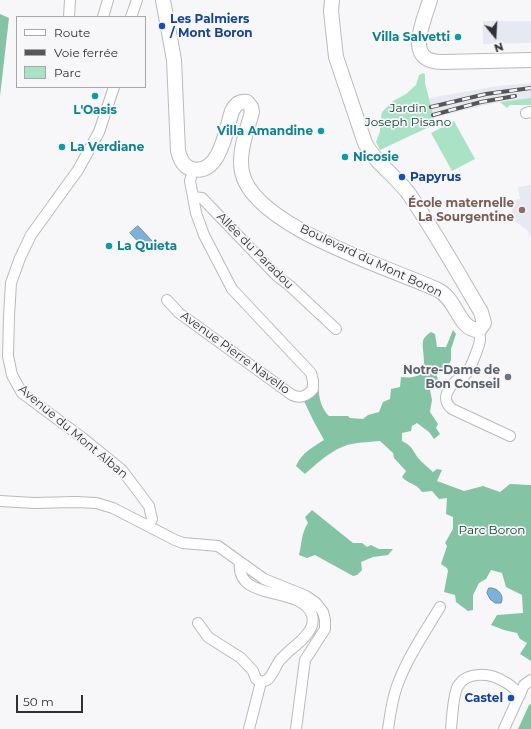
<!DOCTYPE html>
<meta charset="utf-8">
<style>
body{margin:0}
#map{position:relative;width:531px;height:729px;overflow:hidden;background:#f7f7fa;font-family:Montserrat,sans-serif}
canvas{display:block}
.legend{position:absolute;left:16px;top:16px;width:130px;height:72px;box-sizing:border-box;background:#f7f7fa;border:1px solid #a8a8aa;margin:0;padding:5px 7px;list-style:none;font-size:12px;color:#313132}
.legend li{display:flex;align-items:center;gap:8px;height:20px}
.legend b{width:20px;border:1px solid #a8a8aa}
.north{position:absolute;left:475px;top:16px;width:40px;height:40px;-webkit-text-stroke:3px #f7f7fa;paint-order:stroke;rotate:162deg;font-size:11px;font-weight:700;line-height:16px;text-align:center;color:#313132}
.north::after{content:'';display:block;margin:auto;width:14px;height:18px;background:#313132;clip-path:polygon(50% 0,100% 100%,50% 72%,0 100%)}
.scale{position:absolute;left:16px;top:695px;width:67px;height:18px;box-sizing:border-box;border:2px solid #313132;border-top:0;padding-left:5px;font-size:12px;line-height:14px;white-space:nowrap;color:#313132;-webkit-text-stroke:3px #f7f7fa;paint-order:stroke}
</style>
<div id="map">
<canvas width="531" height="729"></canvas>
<ul class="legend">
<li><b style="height:5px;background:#fff"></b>Route</li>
<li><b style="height:5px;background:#565657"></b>Voie ferrée</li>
<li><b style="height:11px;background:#aae2c6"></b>Parc</li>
</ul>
<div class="north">N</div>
<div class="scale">50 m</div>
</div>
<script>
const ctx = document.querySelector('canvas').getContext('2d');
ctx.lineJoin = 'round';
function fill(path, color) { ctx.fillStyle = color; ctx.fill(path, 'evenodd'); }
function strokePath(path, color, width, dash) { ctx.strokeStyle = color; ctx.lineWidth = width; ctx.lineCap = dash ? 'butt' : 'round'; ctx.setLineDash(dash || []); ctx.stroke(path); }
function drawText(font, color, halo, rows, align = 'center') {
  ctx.font = font + ' Montserrat,sans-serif'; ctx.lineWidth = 3.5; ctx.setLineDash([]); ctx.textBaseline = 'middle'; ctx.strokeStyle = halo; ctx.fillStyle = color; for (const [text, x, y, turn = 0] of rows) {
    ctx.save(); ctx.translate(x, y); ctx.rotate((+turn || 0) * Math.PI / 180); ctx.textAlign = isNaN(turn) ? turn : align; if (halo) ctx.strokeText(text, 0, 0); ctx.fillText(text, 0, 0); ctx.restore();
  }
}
const built = new Path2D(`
 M483 21H531V43L483 44Z
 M531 83V98L500 102 468 109 434 118 429 98 498 86Z
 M531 185V238L527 230 513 220 511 201 520 199 518 187Z`);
const green = new Path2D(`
 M423 73 425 74V83L434 118 433 123 429 127 380 150 376 142 380 131V124L382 112 393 101 406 94 416 85 419 75Z
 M531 98V105H510L507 108 500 102Z
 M454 121 475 159 452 171 431 133Z`);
const forest = new Path2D(`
 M0 14 9 18 0 96Z
 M453 330 456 334 451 349V360L447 369 442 368 436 372 438 381 430 390 432 400 430 412 438 424 436 428 440 434 434 439 429 432 417 423 412 426 411 431 402 433V441C412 446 412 449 418 458 422 463 428 467 433 472L437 469 442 470 437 481 464 491 483 486 500 492 510 484 531 485V661L520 654 527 643 520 639 517 633 504 630 491 625 497 615 523 613 522 595 506 587 502 573 491 570 486 579 479 583 473 595V610L468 611 456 602 455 595 444 592 448 571 447 568 441 564 447 546 445 543 453 529V517L446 514 447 498 439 499 432 491 422 492C415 482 409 485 402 477L406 471 394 458 393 453 380 441C371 442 361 442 352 444 336 446 316 464 305 474L296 466C301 453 313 447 324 440L313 420 304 401 313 396 319 387C318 397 322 410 329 416H348L350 418 363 419 368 415 379 412 383 402 390 399 391 389 400 387 401 377C405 377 410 378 413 377 431 374 421 352 423 341 424 337 428 334 431 332L435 334 437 347H446Z
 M312 510 353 543H362L367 547 371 545 379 549H393L388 555 373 557 361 562 362 570 357 575 353 576 315 555 307 558 299 555C302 543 301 534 308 523L305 517Z
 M531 704V729H518L529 705Z`);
const water = new Path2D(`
 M138 226 153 242 145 249 130 233Z
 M489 588C497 587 505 595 501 603H495L490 599 487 593Z`);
const street = new Path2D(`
 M69 17 70 0
 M103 17 108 0
 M131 17 137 0
 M114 87 99 132 78 170 31 235 20 258 11 283 9 316 8 356 12 375 22 393 80 436 122 470 149 506 152 519 149 525
 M526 113 531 112
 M193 170 190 181 193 197 202 198 277 276 290 286 336 329
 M167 300 179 313 292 395C301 399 307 396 313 389V381L311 373 232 289 204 235 196 213 193 197
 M479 330C479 333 480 336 480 339 480 345 470 370 466 374 464 377 459 379 456 381 447 389 441 400 452 409L510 436
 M0 501 34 503 76 502 96 503 113 508 175 540 183 543 218 546 264 579 306 596 316 603 323 612 325 620V629L305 660 296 729
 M198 623 208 637 241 658 253 671 256 679 261 682C263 681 265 681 267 680 272 677 276 665 280 660 283 657 286 654 289 651 295 646 302 641 307 634 312 628 314 622 312 615 302 585 235 603 240 562
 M249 729 261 682
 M388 729C390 715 392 700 397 686 407 658 425 632 440 607
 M451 729C452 719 453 694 458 686 467 671 490 673 503 681 510 684 515 689 520 695
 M504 729 524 685 531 680`);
const secondary = new Path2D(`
 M163 0 174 60 178 151C180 159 183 167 192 169 220 176 226 130 232 111 236 104 239 101 247 102L251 107 252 112C247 131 238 152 242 172 253 227 391 268 438 290 457 299 459 331 479 330L484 323 481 312C458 273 435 232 409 194 396 176 375 163 365 143L336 57 331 11 332 0
 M430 0C424 21 403 62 442 62L531 60`);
const rail = new Path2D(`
 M431 107 486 94 531 88
 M433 115 481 102 515 96`);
const markers = [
 [162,26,4,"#1a4fb4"],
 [458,37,4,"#0f9aa8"],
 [95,96,4,"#0f9aa8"],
 [321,131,4,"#0f9aa8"],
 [62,147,4,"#0f9aa8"],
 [345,157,4,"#0f9aa8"],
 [402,177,4,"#1a4fb4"],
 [522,210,4,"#8d6e63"],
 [109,246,4,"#0f9aa8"],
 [508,377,4,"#6b7280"],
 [511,698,4,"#1a4fb4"]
];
const transitNames = [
 ["Les Palmiers",170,19],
 ["/ Mont Boron",170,33],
 ["Papyrus",410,177],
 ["Castel",503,698,"right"]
];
const cultureNames = [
 ["Villa Salvetti",450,37,"right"],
 ["L'Oasis",95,110,"center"],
 ["Villa Amandine",313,131,"right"],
 ["La Verdiane",70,147],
 ["Nicosie",353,157],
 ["La Quieta",117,246]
];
const parkNames = [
 ["Jardin",408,108],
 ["Joseph Pisano",408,122],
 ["Parc Boron",492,530]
];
const educationNames = [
 ["École maternelle",514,203],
 ["La Sourgentine",514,217]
];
const streetNames = [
 ["Allée du Paradou",255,251,45],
 ["Boulevard du Mont Boron",371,261,25],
 ["Avenue Pierre Navello",235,353,36],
 ["Avenue du Mont Alban",73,432,40]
];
const worshipNames = [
 ["Notre-Dame de",500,370],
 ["Bon Conseil",500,384]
];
fill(built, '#e7e9f2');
fill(green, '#aae2c6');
fill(forest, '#84c3a4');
fill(water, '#7db1d7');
strokePath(water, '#668ba6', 1);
strokePath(street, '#bababc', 12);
strokePath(secondary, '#bababc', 16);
strokePath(street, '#fff', 10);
strokePath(secondary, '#fff', 14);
strokePath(rail, '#565657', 4);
strokePath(rail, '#f7f7fa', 2.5, [8]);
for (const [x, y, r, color] of markers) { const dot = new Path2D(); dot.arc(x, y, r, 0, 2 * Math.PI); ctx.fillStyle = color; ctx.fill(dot); strokePath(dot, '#f7f7fa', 1.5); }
drawText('bold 12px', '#164399', '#f7f7fa', transitNames, 'left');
drawText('bold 12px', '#0d838f', '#f7f7fa', cultureNames, 'left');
drawText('12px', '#083e2a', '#f7f7fa', parkNames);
drawText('bold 12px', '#785e54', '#f7f7fa', educationNames, 'right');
drawText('12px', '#313132', '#f7f7fa', streetNames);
drawText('bold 12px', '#5b616d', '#f7f7fa', worshipNames, 'right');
</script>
